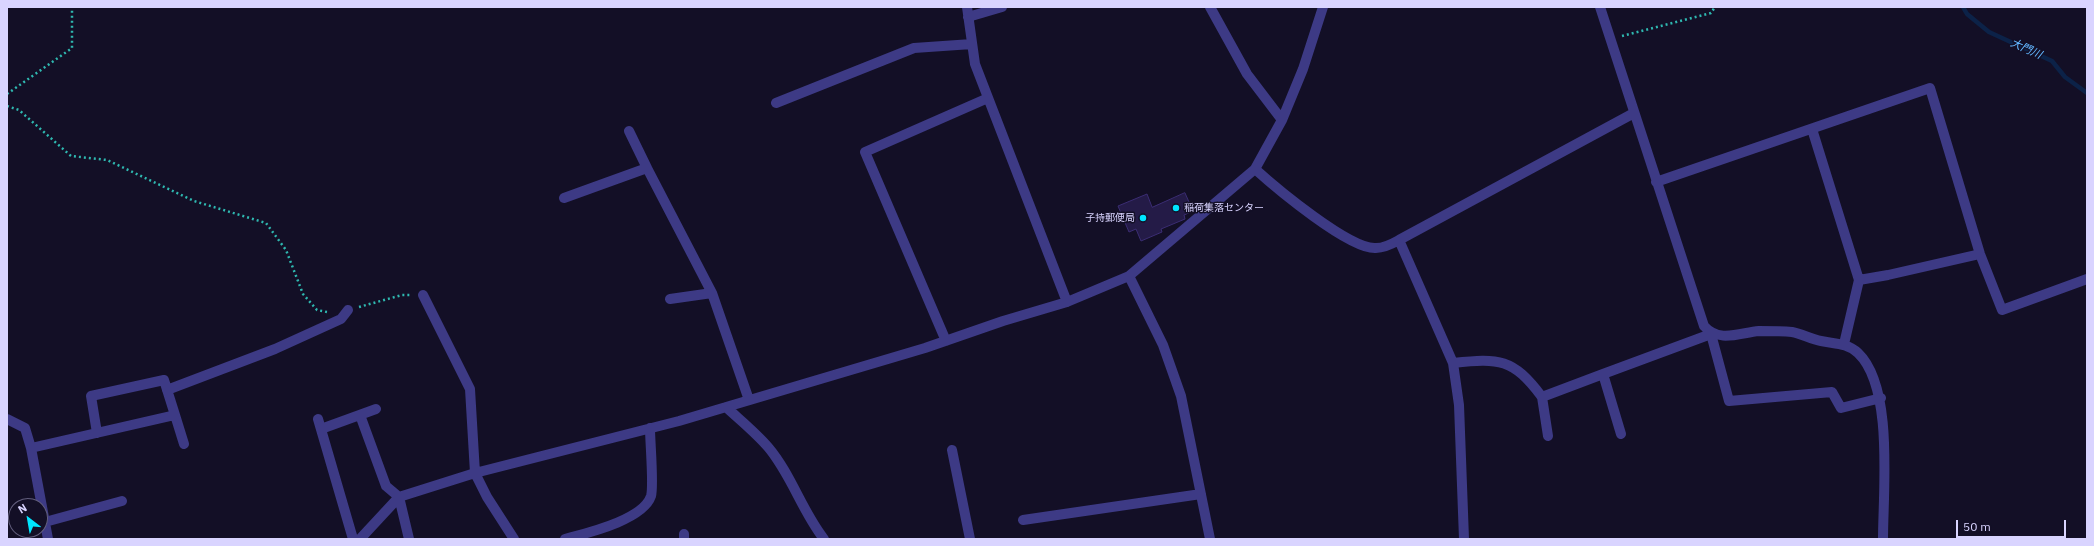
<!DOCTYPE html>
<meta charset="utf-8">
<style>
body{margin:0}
#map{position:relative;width:2094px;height:546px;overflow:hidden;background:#130f26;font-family:"IBM Plex Sans",sans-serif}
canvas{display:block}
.frame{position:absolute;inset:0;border:8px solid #d9d4ff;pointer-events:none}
.north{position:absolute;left:8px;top:498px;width:40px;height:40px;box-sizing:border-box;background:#130f26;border:1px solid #625e7d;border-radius:50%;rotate:329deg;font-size:11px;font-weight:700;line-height:16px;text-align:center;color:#d9d4ff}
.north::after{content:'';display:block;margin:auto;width:14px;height:18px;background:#00e5ff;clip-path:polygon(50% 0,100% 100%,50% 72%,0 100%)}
.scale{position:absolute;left:1956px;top:520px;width:110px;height:18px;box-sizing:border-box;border:2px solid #d9d4ff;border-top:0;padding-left:5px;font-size:12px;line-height:14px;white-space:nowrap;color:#d9d4ff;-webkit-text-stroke:3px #130f26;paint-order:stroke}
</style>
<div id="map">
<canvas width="2094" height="546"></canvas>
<div class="frame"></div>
<div class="north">N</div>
<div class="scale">50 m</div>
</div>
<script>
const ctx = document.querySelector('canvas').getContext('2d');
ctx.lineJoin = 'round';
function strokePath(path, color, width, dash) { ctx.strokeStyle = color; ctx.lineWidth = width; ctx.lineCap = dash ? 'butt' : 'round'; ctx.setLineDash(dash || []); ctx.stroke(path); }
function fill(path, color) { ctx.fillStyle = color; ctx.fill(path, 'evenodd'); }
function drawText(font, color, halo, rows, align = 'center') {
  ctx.font = font + ' "IBM Plex Sans","Noto Sans JP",sans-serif'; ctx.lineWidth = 3; ctx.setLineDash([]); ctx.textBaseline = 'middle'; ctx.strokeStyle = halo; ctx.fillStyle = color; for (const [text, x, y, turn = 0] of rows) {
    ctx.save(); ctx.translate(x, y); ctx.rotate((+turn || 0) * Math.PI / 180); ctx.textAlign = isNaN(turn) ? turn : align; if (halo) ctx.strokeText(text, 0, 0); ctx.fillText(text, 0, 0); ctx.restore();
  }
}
const stream = new Path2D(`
 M1963 7 1967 14 1989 32 2052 61 2065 77 2087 93`);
const building = new Path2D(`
 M1185 193 1193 211 1184 215 1185 219 1161 229 1162 232 1141 241 1136 229 1129 232 1118 206 1147 194 1152 207Z`);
const path = new Path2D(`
 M1622 36 1711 13 1715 7
 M7 94 72 48V7
 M7 106 19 110 71 156 107 160 194 201 266 223 286 250 303 294 317 310 327 312
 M359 307 402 295H412`);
const minor = new Path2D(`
 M967 7 975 64 1067 302
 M1210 7 1247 74 1282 120
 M1600 7 1704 326C1719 343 1739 333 1759 331 1769 331 1782 331 1792 332 1802 334 1811 339 1821 341 1835 344 1847 343 1858 353 1894 387 1883 491 1883 539
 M968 17 1002 7
 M776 103 914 48 972 44
 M1812 129 1859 280 1844 344
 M647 168 712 293 670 299
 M1255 169C1276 188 1350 250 1376 248 1384 248 1392 244 1399 240L1634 113
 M1656 182 1930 88 1980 254 2002 310 2087 279
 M564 198 647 168 629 131
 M1399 240 1453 363 1459 405 1464 539
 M1129 276 1163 345 1181 396 1210 539
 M1859 280 1888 275 1980 254
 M712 293 749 400
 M423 295 470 389 475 473 487 497 514 539
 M946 341 865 152 988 98
 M1453 363C1499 358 1513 358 1542 397L1603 374
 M167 390 275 349 341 319 348 310
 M1542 397 1548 436
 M726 407C740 420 756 433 768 447 791 474 802 511 824 539
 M175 415 184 444
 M360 415 386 486 399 497 409 539
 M7 419 25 428 31 448
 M318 419 353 539
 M321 429 376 409
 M1621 434 1603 374 1711 334 1729 401 1832 392 1841 408 1881 398
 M952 450 970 539
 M1023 520 1201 494
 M45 522 122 501
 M684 534V539
 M48 539 31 448 175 415 164 380 91 396 97 433
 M360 539 399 497 475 473 679 421 925 348 1003 321 1067 302 1129 276 1255 169 1282 120 1303 69 1323 7
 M565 539C587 533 643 520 651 496 654 486 650 442 650 428`);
const markers = [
 [1176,208,4,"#00e5ff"],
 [1143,218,4,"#00e5ff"]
];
const poiNames = [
 ["稲荷集落センター",1184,208],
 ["子持郵便局",1135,218,"right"]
];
const waterNames = [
 ["大門川",2026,49,24]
];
strokePath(stream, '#0c2248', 4.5);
fill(building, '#241b47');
strokePath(building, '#3b2d73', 1);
strokePath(path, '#2fb8b0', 2.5, [2, 3]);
strokePath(minor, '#3d3a85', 10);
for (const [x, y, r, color] of markers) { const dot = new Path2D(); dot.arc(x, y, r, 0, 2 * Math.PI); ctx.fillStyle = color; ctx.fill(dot); strokePath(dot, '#130f26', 1.5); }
drawText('10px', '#d9d4ff', '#130f26', poiNames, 'left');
drawText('italic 11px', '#62b6ff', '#130f26', waterNames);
</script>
